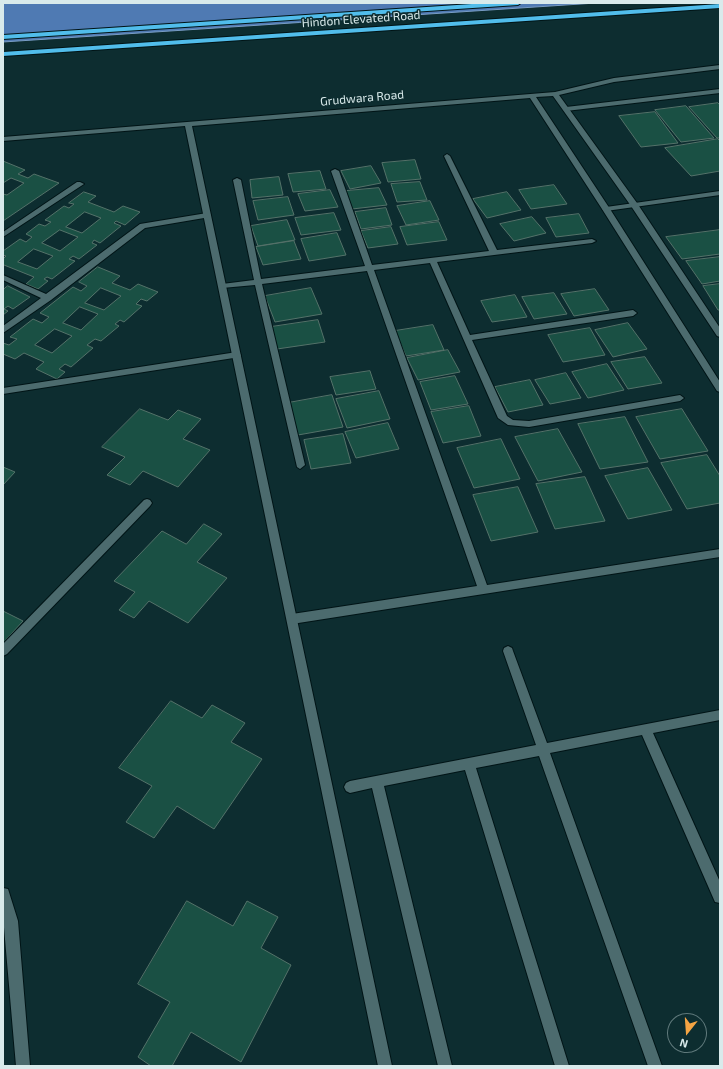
<!DOCTYPE html>
<style>
body{margin:0}
#map{position:relative;width:723px;height:1069px;overflow:hidden;background:#0d2d30;font-family:"Exo 2",sans-serif}
canvas{display:block}
.frame{position:absolute;inset:0;border:4px solid #d9eaeb;pointer-events:none}
.north{position:absolute;left:667px;top:1013px;width:40px;height:40px;box-sizing:border-box;background:#0d2d30;border:1px solid #5f797b;border-radius:50%;rotate:197deg;font-size:11px;font-weight:700;line-height:16px;text-align:center;color:#d9eaeb}
.north::after{content:'';display:block;margin:auto;width:14px;height:18px;background:#f4a443;clip-path:polygon(50% 0,100% 100%,50% 72%,0 100%)}
</style>
<div id="map">
<canvas width="723" height="1069"></canvas>
<div class="frame"></div>
<div class="north">N</div>
</div>
<script>
const ctx = document.querySelector('canvas').getContext('2d');
ctx.lineJoin = 'round';
function fill(path, color) { ctx.fillStyle = color; ctx.fill(path, 'evenodd'); }
function strokePath(path, color, width, dash) { ctx.strokeStyle = color; ctx.lineWidth = width; ctx.lineCap = dash ? 'butt' : 'round'; ctx.setLineDash(dash || []); ctx.stroke(path); }
function drawText(font, color, halo, rows, align = 'center') {
  ctx.font = font + ' "Exo 2",sans-serif'; ctx.lineWidth = 3; ctx.setLineDash([]); ctx.textBaseline = 'middle'; ctx.strokeStyle = halo; ctx.fillStyle = color; for (const [text, x, y, turn = 0] of rows) {
    ctx.save(); ctx.translate(x, y); ctx.rotate((+turn || 0) * Math.PI / 180); ctx.textAlign = isNaN(turn) ? turn : align; if (halo) ctx.strokeText(text, 0, 0); ctx.fillText(text, 0, 0); ctx.restore();
  }
}
const water = new Path2D(`
 M3 3H596L3 42Z`);
const building = new Path2D(`
 M718 103 720 105V138H717L689 107Z
 M686 106 714 138 681 142 655 110Z
 M655 112 678 143 641 147 619 116Z
 M718 139 720 141V171L691 176 665 148Z
 M415 160 421 179 388 182 382 163Z
 M3 161 25 170 18 174 28 178 34 174 59 183 3 221V194L7 195 24 183 11 178 3 183Z
 M371 166 381 183 350 189 341 171Z
 M320 171 326 189 293 192 288 174Z
 M279 177 283 195 252 198 250 180Z
 M420 182 427 200 397 202 391 184Z
 M554 185 567 204 531 209 519 190Z
 M379 188 387 205 352 209 346 191Z
 M330 190 338 207 305 211 298 194Z
 M84 192 96 196 88 202 114 212 123 206 140 212 125 225 116 221 114 223 121 226 100 243 94 240 92 243 97 245 79 259 73 256 69 259 75 261 52 279 47 277 44 279 48 281 38 289 26 284 34 277 4 265 3 266V259L6 256 3 255V251L20 239 26 242 32 237 26 234 39 224 45 226 51 222 45 220 64 206 69 208 74 204 69 203ZM85 212 101 218 82 233 66 227ZM60 230 78 237 60 251 42 243ZM34 249 53 256 37 269 18 262Z
 M507 192 521 210 487 218 473 199Z
 M288 197 294 215 258 220 253 201Z
 M430 201 439 220 406 225 397 206Z
 M386 208 392 225 361 229 355 212Z
 M334 213 341 230 301 235 295 218Z
 M579 214 589 233 556 237 546 218Z
 M532 217 546 233 514 241 500 224Z
 M287 220 295 240 258 246 251 226Z
 M439 222 447 240 407 245 400 227Z
 M391 227 398 244 368 248 361 231Z
 M720 230V254L682 259 666 237Z
 M337 233 346 255 309 261 301 239Z
 M294 241 301 259 263 265 256 247Z
 M720 257V281L702 284 686 261Z
 M98 267 120 276 112 283 130 290 138 284 158 292 147 301 141 299 136 304 142 306 124 322 120 320 115 324 119 326 101 341 95 339 87 345 93 348 71 367 65 364 59 369 65 372 57 379 36 369 44 362 24 353 15 359 3 354V343L9 345 17 339 10 337 33 319 42 323 49 317 40 313 73 287 81 291 87 286 79 282ZM101 288 121 296 104 310 85 303ZM80 307 98 314 81 330 63 323ZM55 329 72 336 52 353 35 345Z
 M720 284V310H718L703 286Z
 M8 286 30 297 13 309 8 306 4 309 8 311 3 315V290Z
 M311 288 322 314 275 322 265 296Z
 M595 289 609 310 574 316 561 294Z
 M554 293 567 314 534 319 522 297Z
 M515 295 527 317 492 322 481 301Z
 M318 320 325 342 277 349 271 327Z
 M628 323 647 349 613 357 595 330Z
 M433 325 444 350 406 356 395 331Z
 M590 328 605 355 563 362 548 335Z
 M448 350 460 372 418 380 407 358Z
 M645 357 662 383 628 389 611 362Z
 M607 364 624 390 588 398 572 372Z
 M370 371 376 389 336 395 330 377Z
 M566 373 581 398 550 404 535 380Z
 M455 376 468 404 431 410 420 382Z
 M530 380 543 405 508 412 495 387Z
 M379 391 390 419 347 428 336 399Z
 M332 395 343 427 298 435 288 403Z
 M469 406 481 436 443 443 431 412Z
 M140 409 168 420 178 410 201 419 183 439 210 450 178 487 143 471 130 485 107 475 125 457 102 447Z
 M682 409 708 451 660 459 636 417Z
 M625 417 648 462 600 469 578 424Z
 M388 423 399 449 356 458 345 432Z
 M558 429 582 472 538 481 515 437Z
 M343 434 351 463 311 469 304 440Z
 M501 439 520 479 474 488 457 448Z
 M707 455 720 476V503L687 509 661 463Z
 M3 467 15 472 3 485Z
 M648 468 672 510 628 519 605 476Z
 M585 477 605 521 555 529 536 484Z
 M518 487 538 532 491 541 473 495Z
 M204 524 222 534 197 562 227 578 188 623 149 601 134 618 119 610 135 592 114 581 162 531 186 544Z
 M3 611 23 621 3 643Z
 M171 701 202 718 212 705 245 723 231 742 262 759 214 829 177 806 154 838 126 822 152 786 119 768Z
 M187 901 233 926 247 901 278 917 261 948 291 965 241 1062 191 1032 172 1066H151L138 1057 170 1002 138 984Z`);
const lane = new Path2D(`
 M77 182H80L84 184 3 237V232Z
 M207 213 211 215 210 217 145 228 51 300 3 333V326L41 298 3 280V275L46 294 140 224Z
 M147 499 150 500 152 503 150 506 7 654 3 656V644L144 500Z`);
const street = new Path2D(`
 M720 89V93L566 111 563 109 566 107Z
 M447 154 450 156 497 250 592 239 596 241 592 243 437 262 470 335 633 310 637 313 633 316 472 340 507 416 513 420 529 421 680 395 684 398 680 401 529 427 508 425 498 418 430 263 374 270 487 585 720 549V557L292 624 288 622 287 619 288 616 292 614 477 586 367 271 262 284 305 465 300 469 297 467 255 285 222 288 218 286 222 284 254 280 233 180 237 178 241 180 261 279 365 266 331 171 335 169 339 171 372 265 489 251 444 156Z
 M720 191V195L606 211 602 209 606 207Z
 M237 352 241 355 240 357 3 394V388Z
 M508 646 512 648 513 651 547 743 720 710V720L653 733 720 882V903L715 902 642 735 550 753 662 1066H648L539 756 476 768 569 1066H555L465 770 384 786 452 1066H438L372 788 350 793 346 791 344 787 346 783 350 781 536 745 503 651 504 648Z
 M3 888 8 889 18 921 30 1066H16L3 916Z`);
const secondary = new Path2D(`
 M720 65V69L614 82 559 95 637 203 720 328V337L717 336 631 206 553 96 536 97 610 209 720 382V392L717 391 602 209 530 98 192 126 392 1066H378L185 126 3 141V137L555 92 614 78Z`);
const highway = new Path2D(`
 M487 3H521L518 5 3 39V35Z
 M720 4V8L3 56V52Z`);
const farStreetnames = [
 ["Hindon Elevated Road",361,19,-4],
 ["Grudwara Road",362,98,-5]
];
fill(water, '#4f7ab3');
strokePath(water, '#789cc4', 1);
fill(building, '#1a5044');
strokePath(building, '#547269', 1);
strokePath(lane, '#001416', 2);
strokePath(street, '#001416', 2);
strokePath(secondary, '#001416', 2);
strokePath(highway, '#001416', 2);
fill(lane, '#4c6b6e');
fill(street, '#4c6b6e');
fill(secondary, '#4c6b6e');
fill(highway, '#51bdeb');
drawText('12px', '#d9eaeb', '#0d2d30', farStreetnames);
</script>
